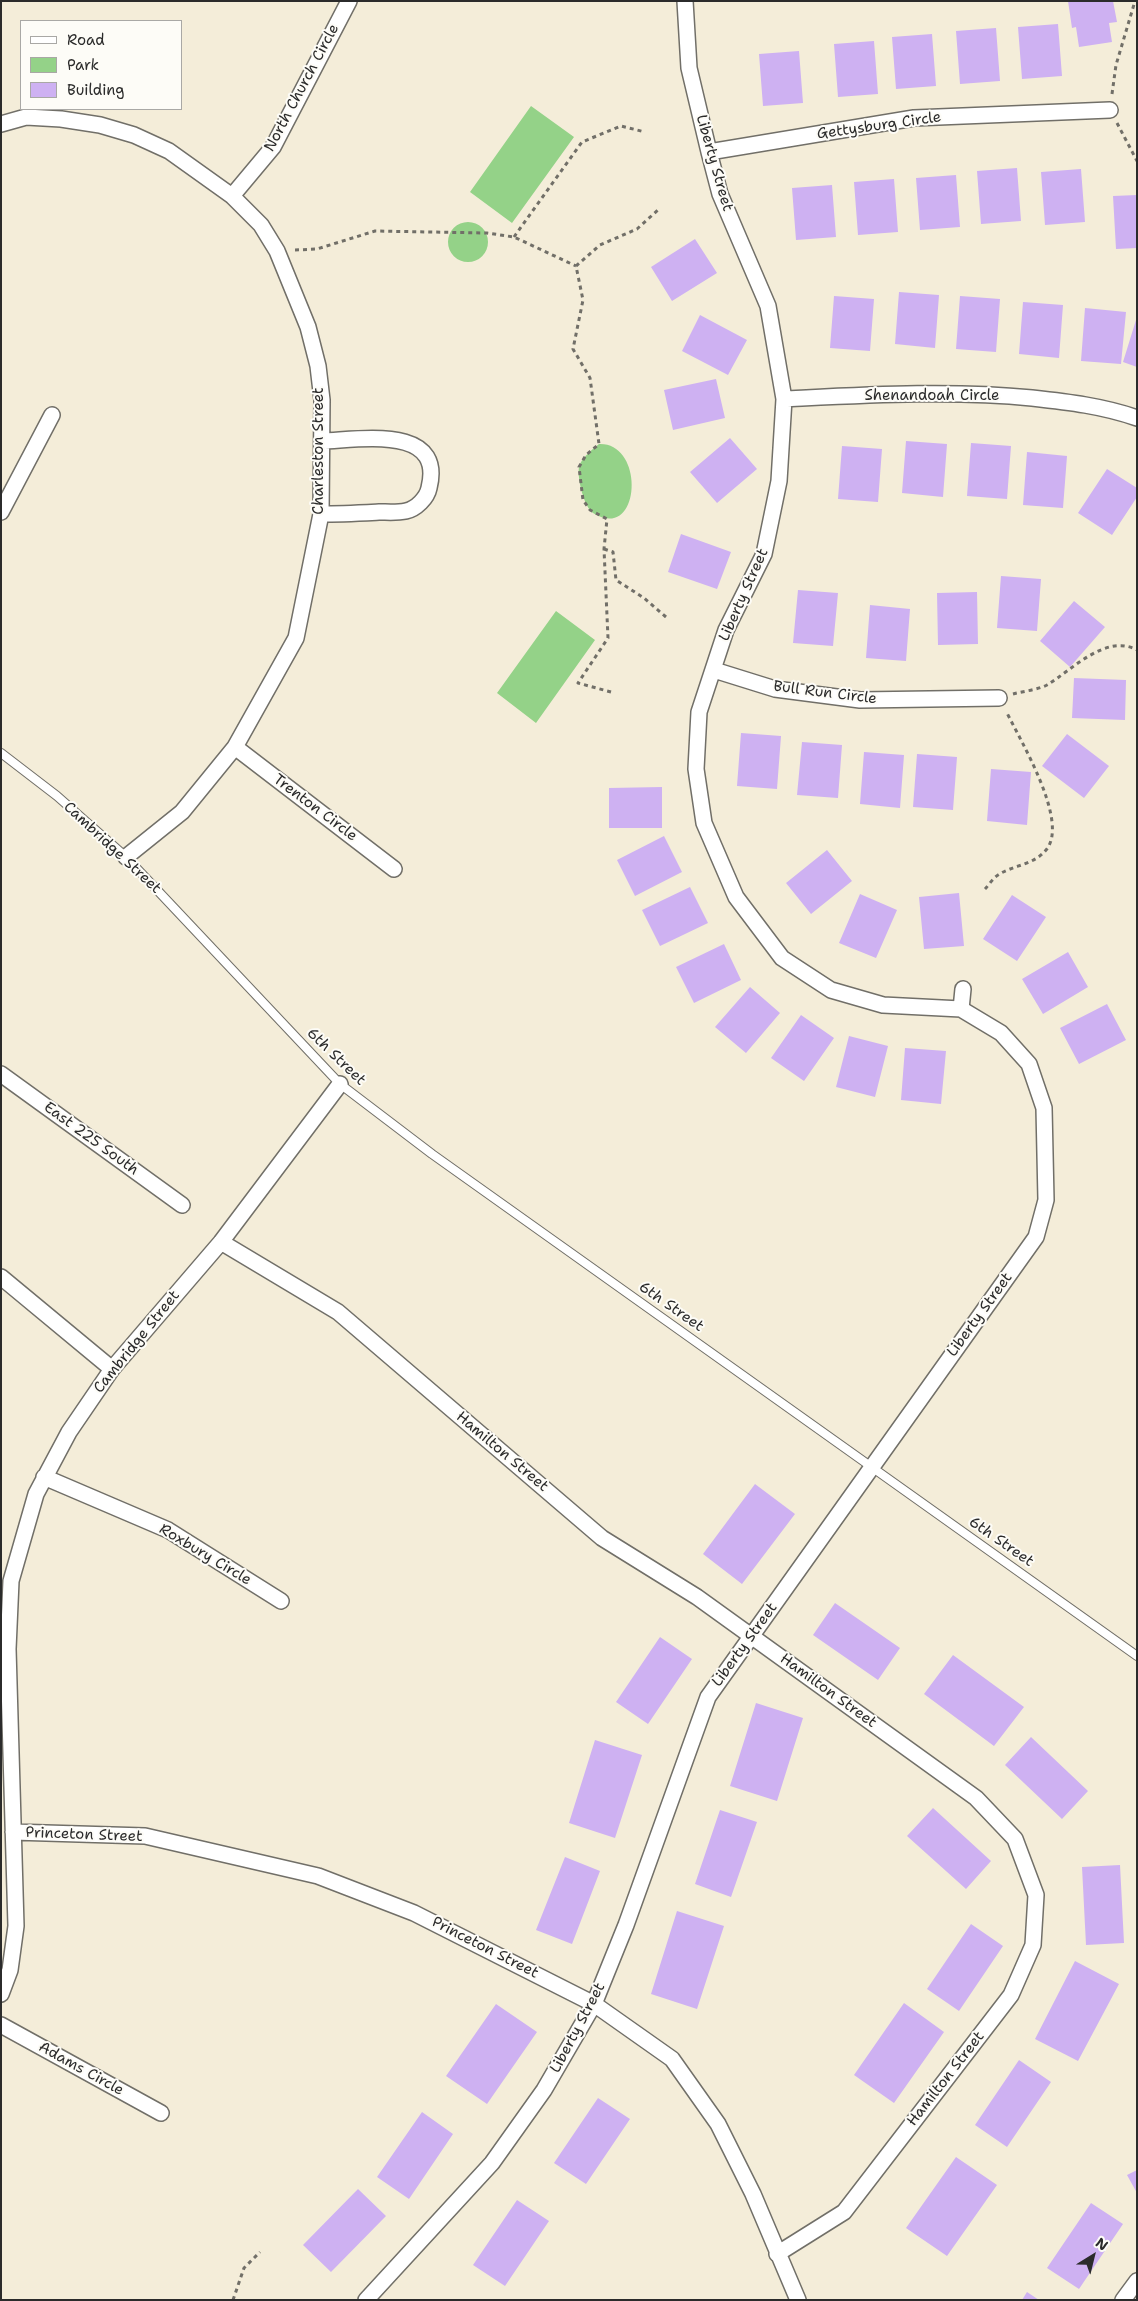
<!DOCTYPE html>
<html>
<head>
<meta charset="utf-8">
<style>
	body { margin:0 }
	#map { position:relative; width:1138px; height:2301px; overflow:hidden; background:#f4edd9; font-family:"Shantell Sans",sans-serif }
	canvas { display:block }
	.frame { position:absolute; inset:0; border:2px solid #2b2b2b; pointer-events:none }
	.legend { position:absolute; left:20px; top:20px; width:162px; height:90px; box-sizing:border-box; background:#fdfcf7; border:1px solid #a9a8a5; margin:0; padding:6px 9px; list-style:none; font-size:15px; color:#2b2b2b }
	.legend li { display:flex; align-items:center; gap:10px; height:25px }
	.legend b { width:25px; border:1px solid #a9a8a5 }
	.north { position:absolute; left:1068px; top:2231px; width:50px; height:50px; -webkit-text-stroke:4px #fdfcf7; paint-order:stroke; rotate:36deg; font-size:14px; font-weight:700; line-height:20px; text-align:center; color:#2b2b2b }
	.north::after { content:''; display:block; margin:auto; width:18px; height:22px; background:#2b2b2b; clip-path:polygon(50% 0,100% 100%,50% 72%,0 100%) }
</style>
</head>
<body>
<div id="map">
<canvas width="1138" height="2301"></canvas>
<div class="frame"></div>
<ul class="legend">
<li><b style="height:6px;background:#fff"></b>Road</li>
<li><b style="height:14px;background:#94d288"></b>Park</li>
<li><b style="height:14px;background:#ceb1f2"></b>Building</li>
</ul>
<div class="north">N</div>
</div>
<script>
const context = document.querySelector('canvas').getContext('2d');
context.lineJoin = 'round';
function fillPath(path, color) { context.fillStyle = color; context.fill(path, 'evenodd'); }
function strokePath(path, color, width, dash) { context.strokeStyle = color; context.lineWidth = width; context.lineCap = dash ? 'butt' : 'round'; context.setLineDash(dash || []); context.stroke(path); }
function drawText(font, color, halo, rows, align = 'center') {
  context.font = font + ' "Shantell Sans",sans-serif'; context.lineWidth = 4; context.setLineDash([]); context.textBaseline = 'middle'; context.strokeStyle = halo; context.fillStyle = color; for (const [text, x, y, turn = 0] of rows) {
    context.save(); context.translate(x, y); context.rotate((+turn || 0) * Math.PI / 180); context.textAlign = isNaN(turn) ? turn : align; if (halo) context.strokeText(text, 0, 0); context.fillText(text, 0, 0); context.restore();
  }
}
fillPath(new Path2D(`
	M531 106 574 137 512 223 470 192Z
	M448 242a20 20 0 1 1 40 0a20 20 0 1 1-40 0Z
	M599 444C646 442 641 543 593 513 584 507 577 478 579 467 581 458 592 450 599 444Z
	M556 611 595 640 536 723 497 693Z`), '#94d288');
fillPath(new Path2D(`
	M1068 1H1113L1117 22 1109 23 1112 42 1079 47 1076 27 1072 28Z
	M1058 24 1062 76 1022 79 1018 27Z
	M996 28 1000 81 960 84 956 31Z
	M932 34 936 86 896 89 892 37Z
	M874 41 878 94 838 97 834 44Z
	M799 51 803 103 763 106 759 54Z
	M1017 168 1021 221 981 224 977 171Z
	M1081 169 1085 222 1045 225 1041 172Z
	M956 175 960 227 920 230 916 178Z
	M894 179 898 232 858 235 854 182Z
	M832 185 836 237 796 240 792 188Z
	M1137 195V248L1116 249 1113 196Z
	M695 239 717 273 672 301 651 267Z
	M899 292 939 295 935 348 895 344Z
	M834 296 874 299 870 351 830 348Z
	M960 296 1000 299 996 352 956 349Z
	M1023 302 1063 305 1059 358 1019 354Z
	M1085 308 1126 312 1121 364 1081 361Z
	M700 315 747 340 728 375 682 351Z
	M1136 320H1137V367L1123 362Z
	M716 379 725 418 673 430 664 390Z
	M730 438 757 469 717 503 690 472Z
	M906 441 947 444 943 497 902 493Z
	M971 443 1011 446 1007 499 967 496Z
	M842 446 882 449 878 502 838 499Z
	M1027 452 1067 456 1063 508 1023 505Z
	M1107 469 1137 488V497L1112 535 1078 513Z
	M681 534 731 552 717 589 668 572Z
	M1001 576 1041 579 1037 631 997 628Z
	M798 590 838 593 833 646 793 643Z
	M977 592 978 644 938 645 937 593Z
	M1074 601 1105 627 1070 667 1040 641Z
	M870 605 910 609 906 661 866 658Z
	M1074 678 1126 680 1125 720 1072 718Z
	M741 733 781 736 777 789 737 786Z
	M1067 734 1109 766 1084 798 1042 766Z
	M802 742 842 745 838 798 797 795Z
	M864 752 904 755 900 808 860 804Z
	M917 754 957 757 953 810 913 807Z
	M991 769 1031 772 1027 825 987 821Z
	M662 787V828H609V788Z
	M664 836 682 872 635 896 617 860Z
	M827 850 852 881 811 914 786 883Z
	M690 887 708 923 660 946 642 910Z
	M959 893 964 946 924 949 919 897Z
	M860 894 897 910 876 958 839 943Z
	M1012 895 1046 917 1017 961 983 939Z
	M724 944 741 980 694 1003 676 967Z
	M1068 952 1088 987 1043 1014 1022 979Z
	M750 987 780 1013 746 1053 715 1027Z
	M1107 1004 1126 1040 1079 1064 1060 1028Z
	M801 1015 834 1038 804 1081 771 1058Z
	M849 1036 888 1046 875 1097 836 1087Z
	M905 1048 946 1051 941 1104 901 1100Z
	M755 1484 795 1514 742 1584 703 1554Z
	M835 1603 900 1648 878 1680 813 1635Z
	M660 1637 692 1659 648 1724 616 1702Z
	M953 1655 1024 1707 994 1746 924 1694Z
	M756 1703 803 1718 777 1801 730 1786Z
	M1031 1737 1088 1791 1062 1819 1005 1765Z
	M595 1740 642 1755 615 1838 569 1823Z
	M933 1808 991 1861 966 1889 907 1836Z
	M720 1810 757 1822 731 1897 695 1884Z
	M565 1857 600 1871 572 1944 536 1930Z
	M1120 1865 1124 1943 1086 1945 1082 1867Z
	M677 1911 724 1926 697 2009 651 1994Z
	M971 1924 1003 1946 959 2011 927 1989Z
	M1075 1961 1119 1984 1078 2061 1035 2039Z
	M904 2003 944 2032 894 2103 854 2075Z
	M496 2004 537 2032 487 2104 446 2076Z
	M1019 2060 1051 2082 1007 2147 975 2125Z
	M598 2098 630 2119 586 2184 554 2163Z
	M422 2112 453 2134 409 2199 377 2177Z
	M956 2157 997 2185 947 2256 906 2228Z
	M1137 2170V2193L1127 2175Z
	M358 2189 386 2216 331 2272 303 2245Z
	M517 2200 549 2221 505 2286 473 2265Z
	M1091 2203 1123 2224 1079 2289 1047 2268Z
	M1027 2292 1039 2300H1022Z`), '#ceb1f2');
const lane = new Path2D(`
	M1 753 57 796 126 857 340 1084 432 1154 1137 1656`);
const street = new Path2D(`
	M1 124 26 117 61 119 100 125 134 135 169 151 232 196 261 225 277 251 308 327 318 366 322 400 321 514 296 638 235 747 182 812 126 857
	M709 152 914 118 1110 110
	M232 196 273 147 349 1
	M784 399C867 395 950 390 1032 398 1068 402 1103 406 1137 418
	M1 512 52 415
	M321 514C340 514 359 513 379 512 387 512 397 513 406 511 416 509 427 498 429 488 445 424 359 440 322 441
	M714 670 775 689 860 700 999 698
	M235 747 394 869
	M961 1009 963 989
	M1 1074 182 1205
	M221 1242 338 1312 602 1538 697 1597 976 1798 1015 1839 1036 1895 1033 1945 1011 1995 844 2212 777 2254
	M1 1277 112 1369
	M44 1477 168 1530 281 1601
	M13 1832 145 1836 318 1876 414 1913 594 2004 672 2059 718 2124 753 2194 798 2300
	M1 1994 10 1970 16 1926 8 1649 11 1581 36 1494 69 1432 112 1369 221 1242 340 1084
	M1 2025 161 2113
	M366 2300 492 2163 544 2090 594 2004 626 1925 708 1697 1036 1237 1046 1200 1044 1108 1029 1064 1001 1033 961 1009 883 1005 831 990 782 958 736 897 704 823 696 769 699 712 726 630 764 554 779 481 784 399 768 306 720 194 709 152 689 68 685 1
	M1123 2300 1137 2281`);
strokePath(lane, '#716f68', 10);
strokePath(street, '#716f68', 18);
strokePath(new Path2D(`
	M1112 94 1116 65 1135 1
	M1117 123 1137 161
	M514 237 582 142 621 126 645 132
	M295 250 317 249 375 231 487 233 514 237 576 266
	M604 549 613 552 616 580 644 598 666 617
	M611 692 578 683 608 638 604 549 607 519 590 510 583 500 579 467 586 455 599 444 590 378 573 349 583 300 576 266 600 245 637 229 659 209
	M1013 694C1024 691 1037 690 1047 685 1072 670 1106 633 1137 650
	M985 889C989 885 993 878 998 875 1013 865 1034 865 1046 850 1070 822 1020 740 1006 711
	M233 2300 244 2268 260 2252`), '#716f68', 3, [4, 4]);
strokePath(lane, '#fff', 8);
strokePath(street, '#fff', 15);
drawText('15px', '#2b2b2b', '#fdfcf7', [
	["North Church Circle",302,88,-62],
	["Gettysburg Circle",879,126,-8],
	["Liberty Street",714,163,74],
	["Shenandoah Circle",932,396],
	["Charleston Street",319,451,-90],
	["Liberty Street",744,595,-66],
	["Bull Run Circle",825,693,7],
	["Trenton Circle",315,808,37],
	["Cambridge Street",112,848,43],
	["6th Street",336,1057,44],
	["East 225 South",91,1139,36],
	["6th Street",671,1307,35],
	["Liberty Street",980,1315,-54],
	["Cambridge Street",137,1342,-51],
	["Hamilton Street",502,1452,40],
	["6th Street",1001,1542,35],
	["Roxbury Circle",205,1555,31],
	["Liberty Street",745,1645,-54],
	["Hamilton Street",828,1691,36],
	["Princeton Street",84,1835,2],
	["Princeton Street",485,1948,27],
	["Liberty Street",578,2028,-62],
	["Adams Circle",81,2069,29],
	["Hamilton Street",946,2079,-52]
]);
</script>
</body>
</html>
